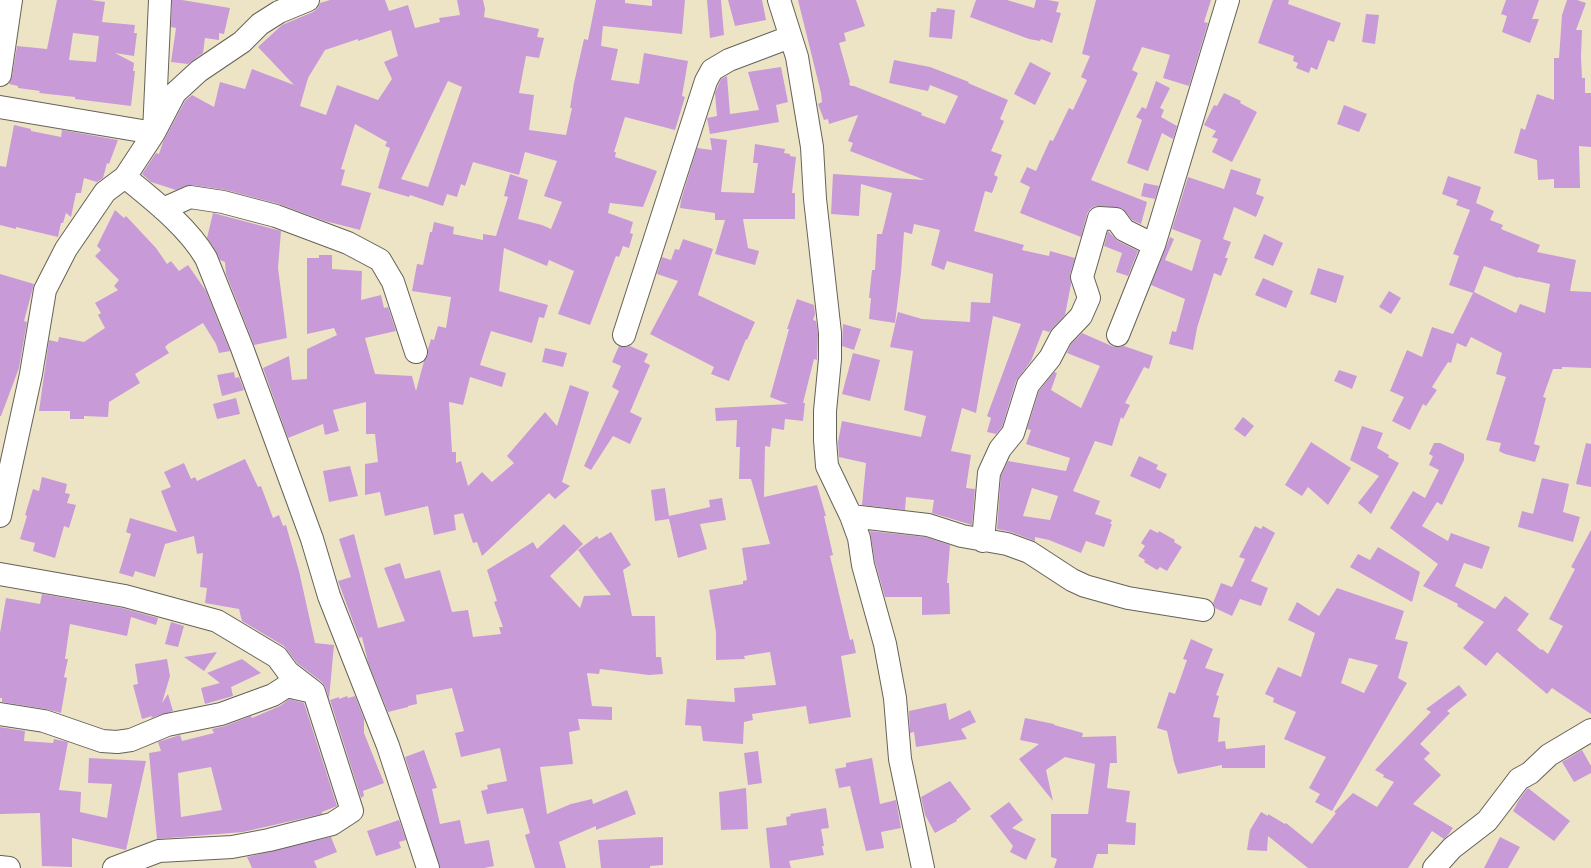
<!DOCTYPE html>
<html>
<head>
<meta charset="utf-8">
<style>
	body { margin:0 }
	canvas { display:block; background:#ede4c6 }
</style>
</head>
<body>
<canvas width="1591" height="868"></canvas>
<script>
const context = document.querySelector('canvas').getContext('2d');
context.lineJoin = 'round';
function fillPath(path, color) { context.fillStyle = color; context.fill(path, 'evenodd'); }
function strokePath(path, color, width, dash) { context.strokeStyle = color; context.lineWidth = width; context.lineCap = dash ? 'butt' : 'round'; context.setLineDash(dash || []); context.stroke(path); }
fillPath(new Path2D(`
	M57 0H91L105 2 102 22 135 25 134 33H137L134 56 115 53 134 63 133 71H135L131 106 75 99V97L39 93 40 91 18 88V86L9 84 12 77 17 46 47 49ZM73 33 99 36 96 62 69 60Z
	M172 0H182L230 8 224 34 219 33V40L205 38 203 53 188 64 171 62 176 28 171 27Z
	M330 0H385L389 11 408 5 415 28 440 22 439 18 460 15 457 0H483L485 9 484 17 539 29 537 37 544 38 539 58 526 56 519 93 534 95 529 130 566 135 572 108H570L574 83 584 39 588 40 596 0H625V3L652 6V0H685L682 34 603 26 601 46 618 49 611 80 639 84 644 53 688 61 682 96 685 97 675 130 625 117 614 152H616L615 157 657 171 643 207 610 203 608 213 633 222 630 233 633 234 629 248 623 246 619 257 616 256 590 325 558 314 574 271 549 260 547 266 504 248 499 291 548 305 544 318 539 317 532 343 491 331 480 365 506 373 502 387 470 377 463 405 449 402 452 452H456V463L461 461 468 486 482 472 492 482 514 463 507 456 545 412 557 426 570 385 589 392 562 482 570 486 555 499 549 493 482 556 477 542 473 543 463 513 454 515 456 530 434 535 428 506 385 516 380 492 365 495V464L378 462 375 434H366V402L333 410 339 431 325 435 323 424 288 438 263 368 289 356 292 380 307 379V349L337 335 334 328 307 334V258H319V255H332V269L362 271 361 300 381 295 384 308 388 307 396 331 365 338 375 374 412 376 416 391 424 361 428 355V349L431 339 434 340 438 326 446 328 451 297 412 291 417 264 423 265 430 232H432L434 222 454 227 453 234 483 240V234L496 236 508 197 504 196 510 174 528 180 518 219 542 225 551 229 562 202 544 196 557 161 525 152 519 175 473 162 465 186 461 184 457 197 447 194 443 206 410 195 409 197 378 188 390 148 385 146 387 142 355 124 341 169 345 170 341 185 371 193 360 230 325 221 279 204 226 190 192 185 185 186 176 190 151 182 142 174 156 153 159 154 163 142 185 101 192 95 214 107 220 82 245 89 252 69 294 85 258 47 282 25 313 12 318 8 320 3ZM391 30 398 56 384 62 392 79 378 100 337 85 326 115 300 106 308 78 325 50 358 39V41ZM448 81 462 87 428 187 401 179Z
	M707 0H721L724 35 710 38Z
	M728 0H762L766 20 735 26Z
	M798 0H856L865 26 844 33 846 41 839 43 850 82 849 84 851 86H854L922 113 921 115 945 124 958 96 930 85 928 91 889 83 894 60 930 67 969 82 968 83 1008 100 1000 119 1004 121 991 151 1002 155 994 175 998 177 992 193 985 191 974 231 1024 245 1022 250 1049 256 1050 251 1075 258 1070 274 1071 284 1065 315 1049 332 1043 330 1031 361 1016 381 1002 427 996 434 987 432 991 418 987 416 1021 324 993 316 976 413 962 408 951 451 971 455 966 488 975 489 972 525 932 513 934 500 906 497 905 510 862 505 866 463 839 457 838 442 842 421 921 437 926 416 904 410 913 351 890 347 898 312 922 319 970 322 971 302 990 303 993 274 947 261 944 270 931 265 940 230 914 224 912 234 904 232 901 273 895 323 869 319 871 298H869L872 270H875L877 234H882L892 193 861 184 859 216 831 214 833 174 925 180 850 151 853 143 848 141 858 115 829 124 828 119 824 120 818 104 822 102 821 93Z
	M976 0H1007L1034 8 1036 0H1048L1059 2 1056 12 1061 13 1052 43 1041 39 1040 41 1029 39 970 17Z
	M1096 0H1211L1204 22 1208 23 1189 86 1163 78 1170 55 1142 47 1132 70 1138 73 1091 180 1147 202 1141 224 1132 220 1122 208 1100 206H1095L1090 209 1087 214 1081 237 1020 213 1030 187 1020 182 1027 167 1036 171 1050 140 1053 141 1069 108 1073 110 1087 80 1081 77 1090 56 1082 54Z
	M1273 0H1289L1288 4 1341 23 1334 42 1328 40 1317 70 1311 67 1309 73 1296 68 1298 63 1293 61 1294 56 1258 43Z
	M1506 0H1539L1532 19H1539L1530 43 1502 32 1507 16 1501 14Z
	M1567 0H1577L1586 3 1576 30H1582L1581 57 1582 78H1585V93H1591V147L1579 146 1580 188H1554V179L1538 180 1537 160 1514 153 1521 128 1525 130 1537 94 1554 100V58H1559L1562 15Z
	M937 8 955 10 952 39 929 37 931 12H936Z
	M1366 14 1379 15 1375 44 1362 42Z
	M1030 62 1051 73 1035 105 1014 94Z
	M781 67 788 102 776 105 779 122 710 134 707 118 717 116 715 93 721 79 727 76 730 114 759 110 748 72Z
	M1156 81 1170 88 1160 108 1164 110 1161 117 1177 126 1173 139 1162 133 1148 171 1127 163 1142 120 1136 117 1142 107 1146 109Z
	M1224 93 1241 101 1240 103 1257 112 1232 162 1212 152 1218 139 1212 137 1216 131 1204 125 1214 105 1217 106Z
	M1344 105 1367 114 1359 132 1337 124Z
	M14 125 31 129V131L61 137 62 130 118 140 109 164 107 163 103 178 97 182 84 178 81 193H76L71 217 66 213 63 223H61L58 237 16 227V229L0 225V166L6 167Z
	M710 138 727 140 721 192 754 193 758 163H753L755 144 785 149 784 153 790 154V156L796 157 792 193H795V219H743L748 248 759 251 755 265 715 254 725 220H715V213L680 208 681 200 697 148 712 150Z
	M1231 169 1261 179 1256 194 1264 197 1256 217 1234 207 1223 239 1231 242 1225 258H1228L1221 276 1214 273 1197 328 1193 350 1169 344 1172 331 1176 332 1185 299 1151 285 1170 237 1174 239 1165 260 1192 271 1201 240 1172 229 1188 177 1224 189Z
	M1448 176 1481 187 1476 203 1494 211 1490 220 1503 225 1501 229 1540 245 1537 252 1576 260 1570 291 1591 292V368L1562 367V369H1553L1543 397 1546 398 1534 444 1540 446 1535 462 1505 454 1499 451 1501 443 1486 440 1506 377 1496 374 1502 353 1471 337 1466 347 1457 343 1451 363 1448 362 1432 387 1437 390 1426 406 1423 404 1410 430 1392 421 1404 397 1390 391 1407 350 1422 357 1432 327 1453 334 1473 293 1449 285 1459 256 1453 254 1470 210 1456 205 1458 200 1442 194ZM1484 266 1518 278V277L1550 284 1545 313 1520 304 1516 313 1474 292Z
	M1144 183 1159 186 1155 199 1141 196Z
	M115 210 124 218 126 216 156 248 167 264 171 261 179 271 188 265 206 291 230 351 219 353 216 344 203 323 168 344 165 347 169 353 135 374 140 383 109 402 108 417 84 416V419H70V411H39L49 340 58 342 59 337 84 342 105 328 98 315 101 313 95 303 118 290 114 286 119 280 95 256 101 250 97 246Z
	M213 213 281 231 278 268 287 338 254 345 226 274 225 262 220 260 216 251 207 238Z
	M1108 231 1118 241 1138 251 1128 276 1116 272 1122 253 1104 246Z
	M1264 234 1283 243 1273 266 1254 258Z
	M683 239 713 249 698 295 755 322 747 340 746 339 729 381 711 374 714 367 650 334 678 281 657 274 662 257 671 260 675 249 679 250Z
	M1318 268 1344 276 1336 303 1310 294Z
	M0 274 34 284 24 321 27 322 19 368 1 416H0Z
	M1263 278 1293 291 1286 308 1255 295Z
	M1389 291 1401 298 1391 314 1379 307Z
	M797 299 814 305 815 314 813 320 816 321 818 334 817 360 814 359 803 403H805L803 421 785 419 784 430 772 428 770 447 765 446 764 497 817 485 826 516H824L833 555 830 556 850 640 853 639 856 653 841 656 851 717 809 724 806 706 752 714 753 720 744 722 743 744 703 741 701 726 685 725 687 699 735 702 734 688 776 685 770 652 744 656 745 659 716 660V632L709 590 743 584V581L747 580 742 548 770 544 751 479H739L740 447H736L737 420 716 421 715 408 788 404 770 397 789 329H787Z
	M843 324 861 329 854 350 842 346Z
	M1082 333 1114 347H1119L1124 346 1153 356 1149 369 1144 367 1125 403 1130 405 1123 419 1121 417 1112 446 1095 441 1073 491 1100 501 1095 514 1112 520 1110 524H1112L1104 547 1086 541 1081 553 1049 540 1035 537V541L1011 532 997 529 1001 476 1008 461 1066 471 1070 458 1026 444 1031 430 1027 429 1039 391 1054 372 1057 373 1051 390 1081 408 1100 366 1067 353 1071 344ZM1032 488 1058 496 1050 520 1023 516Z
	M619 346 626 347 630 346 648 354 644 362 650 365 630 412 642 418 630 444 613 436 591 470 584 466 619 391 612 387 621 366 612 362Z
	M545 348 567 353 563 367 542 362Z
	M853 353 880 360 870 401 842 394Z
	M1339 370 1357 376 1352 389 1334 381Z
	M234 372 235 378 239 377 244 390 222 396 217 375Z
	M236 398 240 414 217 419 213 404Z
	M1243 417 1254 426 1245 437 1234 429Z
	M1362 426 1383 433 1377 448 1389 455 1388 457 1399 463 1371 514 1358 503 1379 476 1350 460Z
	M1311 442 1351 468 1328 505 1308 487 1302 496 1285 485Z
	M1434 443H1440L1464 454V460L1442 505 1437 502 1422 526 1448 541 1451 533 1490 547 1482 569 1464 563 1455 586 1495 609 1505 596 1529 614 1517 630 1541 650 1542 649 1548 654 1563 626 1549 619 1575 569 1571 567 1591 530V714L1552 688 1547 694 1497 652 1486 666 1463 648 1484 622 1457 606 1458 604 1423 586 1438 564 1390 528 1413 491 1425 498 1439 470 1429 465 1433 456 1429 454Z
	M1586 443 1591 444V487L1576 484Z
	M1139 456 1158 465 1156 469 1167 474 1160 489 1130 476Z
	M245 459 258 487 261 486 273 518 279 515 283 526 286 525 299 571 315 643 334 645 329 699 326 688 322 682 297 663 284 646 242 621 239 609 205 603 207 588 200 587 203 553 197 554 194 536 165 544 155 577 135 571 133 577 119 573 131 534 126 532 130 518 177 532 161 491 171 487 164 472 184 463 191 479 195 477 197 481Z
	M350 466 358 496 329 502 323 471Z
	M42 477 67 484 65 493 70 494 67 503 76 505 69 528 64 526 55 558 33 551 35 543 20 539 27 516 25 515 33 489 39 491Z
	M1542 478 1569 484 1563 512 1580 517 1573 542 1518 527 1522 511 1533 514Z
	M665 488 669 516 710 507 709 500 722 498 726 520 700 524 707 549 678 558 669 519 655 521 651 490Z
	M564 524 583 544 550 576 580 608 584 596 611 595 578 550 597 536 599 539 611 532 631 565 623 570 632 616H655L656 657H661L663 674 649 675 600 669 599 674 587 673 592 706 612 707V720L578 719 580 730 569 732 573 764 540 767 547 814 571 804 592 799 593 804 627 790 636 814 596 830V826L559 842 566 868H535L525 835 530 833 523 808 487 814 481 791 488 789 487 785 507 781 500 748 461 757 455 733 464 731 452 688 416 695 417 704 408 706V707L388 712 368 662 362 637 359 638 338 581 351 577 339 539 354 534 378 628 405 621 384 568 400 563 405 579 440 570 452 612 468 610 473 637 501 634 499 627H503L494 602 497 601 487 570 533 542 537 549Z
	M1255 526 1261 529 1263 526 1275 533 1251 581 1268 588 1261 606 1240 599 1232 616 1215 608 1213 603 1221 583 1232 587 1245 559 1239 557Z
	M1150 529 1158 533 1159 531 1175 540 1174 542 1182 547 1167 571 1160 567 1157 570 1144 562 1145 560 1138 556 1145 546 1141 543Z
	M870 531 925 537 950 545 947 583H949L950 614 922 615V597H885L875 562Z
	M1378 547 1420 572 1412 602 1350 567 1358 554 1370 560Z
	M1337 588 1404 611 1395 639 1408 642 1398 678 1407 683 1332 811 1315 802 1320 794 1309 788 1326 757 1284 739 1296 712 1273 702 1274 698 1265 694 1278 667 1301 677 1315 633 1288 620 1297 602 1319 616ZM1349 658 1378 665 1364 693 1341 683Z
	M42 594 122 608 158 618 156 625 131 617 127 636 70 624 65 659H68L64 677 67 678 61 713 46 709 2 702V698H0V633L6 598 40 604Z
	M171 622 184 626 178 647 165 644Z
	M1191 639 1213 649 1205 668 1224 674 1216 695 1219 696 1213 717 1220 718 1218 742 1225 741 1226 749 1265 745V768H1222V765L1178 774 1174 762 1167 731 1157 728 1169 692 1175 694 1187 660 1183 659Z
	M217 652 204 671 184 657Z
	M167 659 170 676 162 703 168 694 173 711 151 718 152 716 142 719 133 685 138 684 135 664Z
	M242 659 261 673 231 687 233 696 205 704 201 688 220 683 207 673Z
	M1459 685 1467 695 1447 711 1450 713 1420 744 1430 753 1424 759 1441 775 1413 804 1453 828 1448 835 1444 839 1432 831 1408 868H1308L1268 836 1267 851 1247 850 1250 830 1261 812 1268 816V814L1285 824 1286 823 1312 844 1336 813 1334 812 1353 793 1377 807 1394 782 1383 777 1384 775 1375 770 1431 712 1426 709Z
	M347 696 348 698 355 696 364 719V733L384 783 363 791 364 796 361 798 330 700 339 697V699Z
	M289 699 304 703 337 806 322 812V814L243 832 157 839 149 753 161 751 158 742 180 735 182 741 214 733 212 729 225 726 251 716 252 718 280 706ZM211 767 222 810 181 817 178 773Z
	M946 703 949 720 970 710 976 722 961 729 967 739 916 747 914 732 910 733 909 711Z
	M1025 718 1054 724V725L1083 733 1082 737 1116 736 1117 763H1110L1107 788 1130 791 1126 822 1136 823 1135 845 1108 844V854H1097L1093 868H1054L1057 859 1051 857V814H1088L1095 764 1065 757 1046 770 1053 801 1019 759 1039 744 1020 740Z
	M0 727 25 731 24 741 53 743 54 739 68 742 59 790 81 792 80 812 107 818 112 784 88 783 89 758 146 761 126 850 72 838V867L42 866 40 813 0 814Z
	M424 750 437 788 432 789 440 824 460 820 465 844 489 840 494 866 484 868H440L405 757Z
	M1582 750 1591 766V773L1574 782 1562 762Z
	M758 751 762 783 748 785 744 753Z
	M872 758 880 804 896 800 901 828 881 832 884 848 866 851 850 786 839 788 835 769 846 767V763Z
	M950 781 971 809 956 820 957 821 935 833 925 815 921 797Z
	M746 788 748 829 721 830 719 792Z
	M1528 788 1570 821 1554 841 1513 811 1519 800Z
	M1009 802 1023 820 1012 828 1036 839 1026 860 1010 852 1013 846 990 816Z
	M826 808 829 828 821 829 824 846H822L824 855 789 861 791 868H770L766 828 787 825 786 817 791 816 790 814Z
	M399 820 406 840 399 842 401 848 376 856 367 831Z
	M331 837 337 852 314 861 317 868H252L247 857Z
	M663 837V865L650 866V868H601L598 840Z
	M1500 837 1520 847 1508 868H1484Z`), '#c89bd8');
const minor = new Path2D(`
	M779 0 797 57 812 147 815 199 830 333V359L825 411V440L827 466 851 516 859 538 863 565 885 644 895 698 900 759 923 868
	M0 75 11 0
	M0 107 154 133 160 0
	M125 177C153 200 187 226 206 258L242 348 312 539 329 596 388 746 428 868
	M163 209 190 197 223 202 276 216 348 243 380 260 393 282 416 352
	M624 335 706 81 712 70 729 60 790 37
	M1118 335 1154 245 1228 0
	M0 516 31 374 45 290 66 249 105 192 125 177 154 133 175 93 199 71 242 42 260 24 279 12 308 0
	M851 516 928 525 962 536 1007 544 1029 552 1072 580 1085 586 1128 598 1203 610
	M983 541 989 473 1000 449 1013 433 1028 385 1050 358 1061 337 1081 316 1089 298 1082 277 1099 218 1116 219 1124 230 1154 245
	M0 574 125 596 217 621 277 657 288 672 314 692 352 811 332 824 269 840 232 847 159 851 114 868
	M0 714 44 721 102 741 117 742 131 740 167 725 221 714 273 695 287 686 313 692
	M0 867 9 868
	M1434 868 1452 848 1487 821 1519 779 1530 773 1549 755 1591 730`);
strokePath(minor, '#656258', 24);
strokePath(minor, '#fff', 22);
</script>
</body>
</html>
